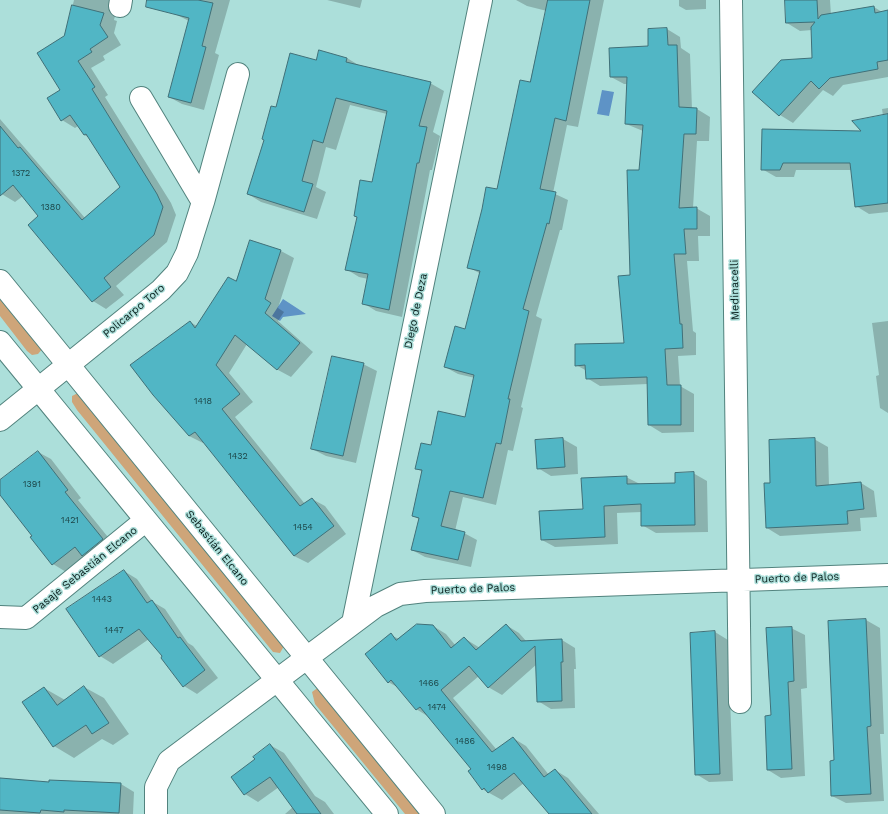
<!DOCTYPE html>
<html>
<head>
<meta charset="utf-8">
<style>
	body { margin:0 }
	canvas { display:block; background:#acdfda }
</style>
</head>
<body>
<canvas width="888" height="814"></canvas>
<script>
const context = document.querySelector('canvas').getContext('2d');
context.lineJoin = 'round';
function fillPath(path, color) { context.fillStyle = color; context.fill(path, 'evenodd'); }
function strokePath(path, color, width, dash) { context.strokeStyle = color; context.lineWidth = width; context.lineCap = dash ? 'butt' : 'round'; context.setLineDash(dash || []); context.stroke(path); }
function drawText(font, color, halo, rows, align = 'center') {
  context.font = font + ' "Work Sans",sans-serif'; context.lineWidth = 3; context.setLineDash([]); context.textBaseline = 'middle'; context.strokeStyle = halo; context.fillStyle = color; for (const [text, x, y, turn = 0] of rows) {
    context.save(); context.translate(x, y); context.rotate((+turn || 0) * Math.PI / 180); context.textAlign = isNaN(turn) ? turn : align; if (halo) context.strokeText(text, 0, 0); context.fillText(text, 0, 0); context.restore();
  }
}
fillPath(new Path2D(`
	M0 291 43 348 38 354 32 355 27 351 0 316Z
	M80 392 284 646 280 653 273 652 77 410 72 402V396Z
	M319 687 426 814H405L315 704 312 692Z`), '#cea579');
fillPath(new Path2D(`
	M602 90 614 92 609 116 597 114Z
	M283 299 306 314 283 317 280 321 272 316Z`), '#5e93c6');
fillPath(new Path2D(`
	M74 0H119L114 20 117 21 114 33 121 45 103 56 105 60 91 68 108 95 105 97 171 203 176 215 167 242 116 286 124 295 106 309 93 301 29 225 40 216 23 196 15 202 0 193V119L85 218 121 187 90 138 84 135 78 126 75 128 62 120 61 90 65 37Z
	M175 0H230L215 53 219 55 204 110 182 104 169 97 189 21 171 12Z
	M327 0H362L360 8Z
	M516 0H604L578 127 567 125 553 193 568 200 562 230H560L536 316 542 319 521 407 523 408 513 451 508 450 496 505 463 497 455 531 464 533 477 540 471 567 425 557 412 550 419 519 413 516 422 472 416 468 431 446 466 418 475 378 458 374 445 367 466 330 481 274 468 267 498 190 530 83 547 11 527 6Z
	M679 0H706V9L686 10 679 6Z
	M786 0H830L831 15 874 7 882 12 888 11V77L843 85 833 96 823 90 793 123 780 115 813 59 812 30 800 31 787 23Z
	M667 29 680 37 681 48 690 54 692 109H697L710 117 709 141H697L693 208H696L710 216V236H698L699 261H687L693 331 696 333V355L678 356 680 386 694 394V432L662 433 649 425 648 384 600 386 587 378V371L576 365 625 344 643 131 626 124 628 84H624L611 77 649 47Z
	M347 58 360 66 430 83 444 91 433 132 440 136 432 170H430L402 317 376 311 363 303 368 279 359 277 346 269 358 218 355 216 373 183 387 114 350 105 336 150 326 147 316 187 326 192 317 219 261 202 248 194 276 108 317 61Z
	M888 108V212L869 214 856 206 852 170H796L794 177H776L762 169 864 132 883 116 882 109Z
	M250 241 281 251 294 258 278 308 284 312 278 321 313 352 291 377 278 370 247 344 229 373 253 402 235 417 305 504 312 499 325 506 346 534 308 563 294 556 204 442 203 443 189 436 190 322 197 326 236 282Z
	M888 321V413L880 408 876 376 879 375 872 323Z
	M363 364 377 371 356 463 326 456 312 449Z
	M563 439 577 447 578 474 551 476 538 468 536 440Z
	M814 439 828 447 829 486 861 483 874 491 877 517 860 518 861 531 780 536 767 528 771 484Z
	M38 452 51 459 81 498 78 500 116 547 66 572 53 564 0 493V481Z
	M693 473 707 481 708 532 656 533 642 525V512L617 513 618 544 555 547 542 540 584 510 626 477 640 484H676Z
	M124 571 137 579 153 602 165 609 188 643 193 646 218 678 197 694 184 686 164 657 149 639 113 664 100 656Z
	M866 620 880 628 884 734H880L884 801 846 803 832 796 835 761 829 622Z
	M506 625 519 633 527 642 562 640 575 648 576 669H574L575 708 551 709 538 701 537 664 502 695 488 687 479 676 453 698 497 750 513 738 526 746 549 775 555 770 568 778 599 814H550L524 783 502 800 482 789 473 769 429 717 416 709 399 688 388 682 391 635 399 639 433 626 446 634 456 646 464 638 480 648Z
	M791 628 805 635 807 688 801 689 805 776 781 778 768 770 772 716Z
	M715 632 728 640 733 781 709 782 696 774Z
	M84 687 104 698 129 734 113 745 102 739 74 758 54 746 24 702 44 688 65 700Z
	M270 745 284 753 315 796 325 802 334 814H285L293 807 279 787 258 802 245 794 233 777 256 760Z
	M0 781 50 783V781L121 784 134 792 133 814H0Z`), '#0003');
const building = new Path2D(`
	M147 0H198L213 3 202 46 206 47 191 103 168 97 189 18 146 7Z
	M548 0H590L566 121 555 118 540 189 556 192 549 224 547 223 523 309 529 311 508 399H510L501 444 496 443 483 498 450 491 441 526 465 532 458 560 411 550 419 518 412 516 422 470 415 469 421 443 431 445 438 411 465 417 474 375 444 367 455 326 465 329 480 271 467 268 482 209 486 187 497 189 520 80 530 82Z
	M785 0H817L818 19 821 15 874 6 875 13 888 10V60L877 62 878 69 830 78 819 89 811 81 779 116 752 92 781 60 812 58 811 27 815 22 786 23Z
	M72 5 104 13 100 25 108 37 90 49 92 52 78 61 95 87 92 89 157 194 163 207 154 235 104 278 111 287 92 302 28 225 38 216 13 185 0 196V126L18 148 20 147 82 220 120 187 86 134 84 135 70 115 61 121 47 98 60 90 37 53 64 36Z
	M667 28 668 45H677L679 107 697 108 696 134H684L679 208 697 207V229H684L686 254H674L680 324H682L683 348 665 349 667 385H681V425H648L647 377 586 379 585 365 575 366V344L624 343 618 276 630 275 627 170H639L643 125 625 124 627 77H610L609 48 648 46V29Z
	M319 50 347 58 346 62 431 82 419 126 427 127 419 163H417L389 310 362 304 368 274 345 270 357 217 354 216 360 180 372 182 387 111 336 98 323 143 313 140 302 181 313 184 304 212 247 194 264 140 262 139 271 106 276 107 290 53 316 60Z
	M888 114V203L855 207 850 163H783L780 170H761L762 129 861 131 852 121Z
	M250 240 281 250 265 299 271 303 265 313 300 343 277 370 235 335 216 365 240 394 222 409 300 506 312 498 334 526 294 556 195 432 189 436 153 395 130 365 190 321 195 328 228 277 236 281Z
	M332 356 364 363 343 456 311 449Z
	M563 438 565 467 537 469 535 440Z
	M815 438 816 486 861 482 864 509 847 511 848 524 766 528 764 483H770L769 440Z
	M38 451 68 490 65 492 103 539 82 556 75 547 52 565 30 537 32 536 0 495V480Z
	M694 472 695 525 641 526V504L604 506 605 537 541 540 539 511 583 509 581 478 627 476V484L675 483V473Z
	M124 570 147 603 152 600 178 638 180 637 205 670 183 687 161 658 162 656 139 629 99 657 66 609Z
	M866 619 871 726 867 727 871 794 831 796 830 761 834 760 828 621Z
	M417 624 433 625 451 648 464 637 476 650 506 624 521 641 562 639 563 662H561L562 701 537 702 535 646 488 688 469 666 441 690 492 752 513 737 544 777 555 769 592 814H549L514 773 488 793 484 788 482 790 468 771 471 769 420 707 416 710 391 680 388 683 365 654 391 633 396 640Z
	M792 627 794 681 788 682 792 769 767 770 765 716 771 715 766 628Z
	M715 631 720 774 695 775 690 633Z
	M84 686 109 723 92 734 86 725 53 747 22 702 44 687 57 705Z
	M270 744 321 814H297L270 777 244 795 231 777 255 759 253 757Z
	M0 778 49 782V780L121 783 119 813 64 810V812L41 810 40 813 0 810Z`);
fillPath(building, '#51b6c5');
strokePath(building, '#407078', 1);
const minor = new Path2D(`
	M731 0 740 702
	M120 6 121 0
	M141 98 203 202
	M0 281 434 814
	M0 342 387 814
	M0 420 161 290 177 273 187 253 203 202 238 74
	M0 617 26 618 146 520
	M353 623 481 0
	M156 814V787L169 761 376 606 400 594 425 591 888 575`);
strokePath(minor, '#52837e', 24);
strokePath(minor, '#fff', 22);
drawText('9px', '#1c4547', null, [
	["1372",21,173],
	["1380",51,207],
	["1418",203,401],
	["1432",238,456],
	["1391",32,484],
	["1421",70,520],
	["1454",303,527],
	["1443",102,599],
	["1447",114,630],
	["1466",429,683],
	["1474",437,707],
	["1486",465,741],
	["1498",497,767]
]);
drawText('11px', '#0a1f1d', '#acdfda', [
	["Medinacelli",735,290,-91],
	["Policarpo Toro",134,311,-40],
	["Diego de Deza",416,311,-78],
	["Sebastián Elcano",217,548,51],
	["Pasaje Sebastián Elcano",85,570,-39],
	["Puerto de Palos",797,578,-2],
	["Puerto de Palos",473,589,-2]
]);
</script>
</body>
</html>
